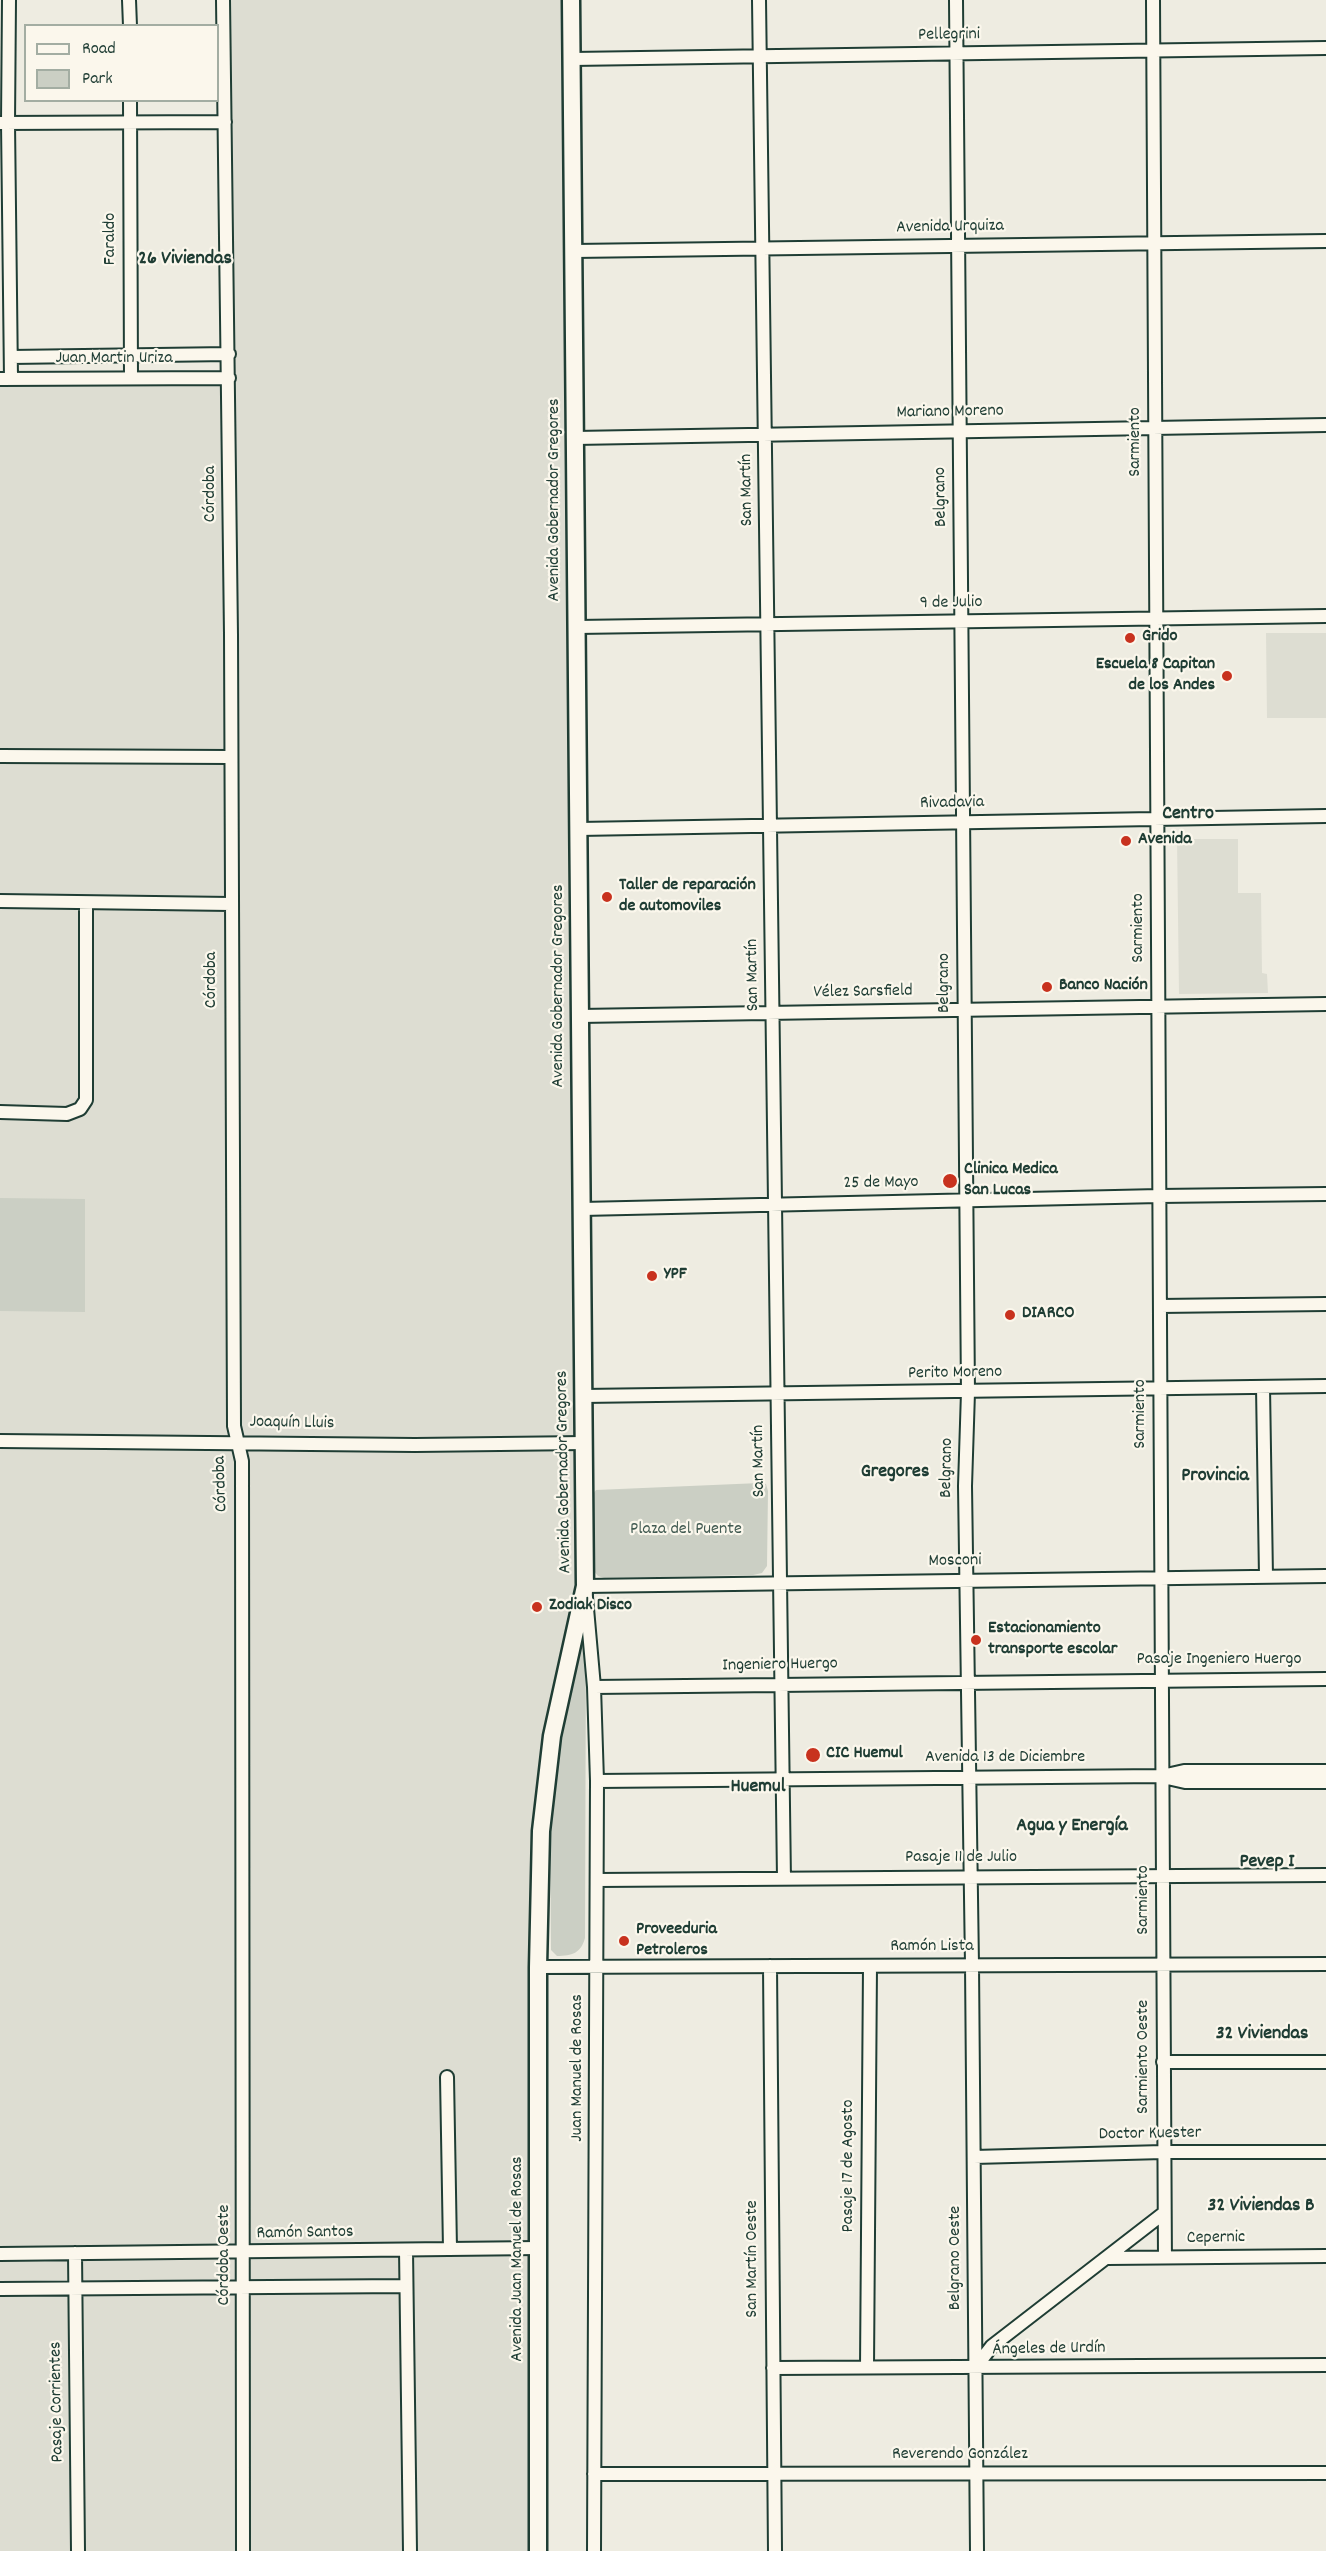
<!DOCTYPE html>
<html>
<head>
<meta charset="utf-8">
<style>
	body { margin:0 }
	#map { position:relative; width:1326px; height:2551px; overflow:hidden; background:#eeece1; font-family:Dekko,sans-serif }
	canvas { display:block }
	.legend { position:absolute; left:24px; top:24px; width:195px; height:78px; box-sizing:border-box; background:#fbf7ec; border:2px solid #a3ada2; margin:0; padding:8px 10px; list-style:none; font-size:18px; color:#1f3d34 }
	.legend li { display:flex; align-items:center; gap:12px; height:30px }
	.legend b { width:30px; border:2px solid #a3ada2 }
</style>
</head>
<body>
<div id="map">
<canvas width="1326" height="2551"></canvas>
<ul class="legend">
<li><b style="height:8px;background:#fbf7ec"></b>Road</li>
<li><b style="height:16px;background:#cbcfc4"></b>Park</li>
</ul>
</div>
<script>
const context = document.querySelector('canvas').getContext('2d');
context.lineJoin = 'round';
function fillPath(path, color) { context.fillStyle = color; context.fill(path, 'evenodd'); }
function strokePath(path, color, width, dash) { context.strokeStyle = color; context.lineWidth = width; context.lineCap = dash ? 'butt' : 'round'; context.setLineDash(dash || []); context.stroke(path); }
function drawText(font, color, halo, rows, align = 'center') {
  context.font = font + ' Dekko,sans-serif'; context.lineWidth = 4.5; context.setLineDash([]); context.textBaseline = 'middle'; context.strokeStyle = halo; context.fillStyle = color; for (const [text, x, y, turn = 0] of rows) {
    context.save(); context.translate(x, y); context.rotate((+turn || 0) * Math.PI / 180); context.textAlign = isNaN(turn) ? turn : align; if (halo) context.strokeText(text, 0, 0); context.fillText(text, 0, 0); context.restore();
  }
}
fillPath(new Path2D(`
	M223 0H571L585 1586 546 1783 538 2551H0V379L229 378Z
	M1266 633H1326V718H1267Z
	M1177 839H1238V893H1261L1262 973 1267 974 1268 993 1179 994Z`), '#ddddd2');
fillPath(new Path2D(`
	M0 1198 85 1199V1312L0 1311Z
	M760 1483 766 1484 768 1491 767 1566 762 1573 753 1575 604 1578 598 1576 593 1570 592 1495 596 1490Z
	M584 1628 586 1636 585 1938C581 1953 572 1956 557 1956L551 1950 550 1805 555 1756 580 1632Z`), '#cbcfc4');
const minor = new Path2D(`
	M9 0 8 123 11 379
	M129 0 130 26
	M223 0 231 634 234 1426 242 1461 243 2551
	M759 0 784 1878
	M956 0 968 1392 965 1486 972 1965 977 2551
	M1153 0 1165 2257
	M572 59 1326 48
	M130 100 131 378
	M1 123 225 122
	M574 251 1326 241
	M11 357 229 354
	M0 379 229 378
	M575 438 1326 425
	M577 627 1326 616
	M0 756 231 757
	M579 829 1326 816
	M0 901 231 904
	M580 1016 1326 1004
	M0 1112 67 1114 80 1109 86 1100V903
	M582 1209 1159 1196 1326 1194
	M1160 1306 1326 1304
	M1263 1387 1266 1577
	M583 1396 1326 1386
	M0 1441 415 1445 584 1443
	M594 1687 1326 1679
	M1163 1777 1185 1782H1326
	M597 1781 1162 1776 1184 1771H1326
	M597 1880 1326 1875
	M770 1966 775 2551
	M538 1967 1326 1964
	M1163 2062H1326
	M447 2077 450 2249
	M974 2157 1163 2152H1326
	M406 2250 410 2551
	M75 2253 78 2551
	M0 2254 538 2248
	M1107 2258 1326 2256
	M0 2289 406 2286
	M867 2367 870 1966
	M773 2368 1326 2365
	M975 2368 992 2346 1164 2213
	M594 2474 1326 2473
	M594 2551 597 1781 594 1687 585 1586 1326 1576`);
const major = new Path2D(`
	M538 2551V1967L541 1831 552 1736 585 1586 571 0`);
strokePath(minor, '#1f3d34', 16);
strokePath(major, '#1f3d34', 21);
strokePath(minor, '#fbf7ec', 12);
strokePath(major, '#fbf7ec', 16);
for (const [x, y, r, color] of [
	[1130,638,6,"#c8321e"],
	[1227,676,6,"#c8321e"],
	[1126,841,6,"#c8321e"],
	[607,897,6,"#c8321e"],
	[1047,987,6,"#c8321e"],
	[950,1181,8,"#c8321e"],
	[652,1276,6,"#c8321e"],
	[1010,1315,6,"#c8321e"],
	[537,1607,6,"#c8321e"],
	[976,1640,6,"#c8321e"],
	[813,1755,8,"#c8321e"],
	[624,1941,6,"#c8321e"]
]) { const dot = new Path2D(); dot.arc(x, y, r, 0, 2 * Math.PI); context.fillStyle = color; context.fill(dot); strokePath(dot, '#fbf7ec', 2); }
drawText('18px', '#1f3d34', '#fbf7ec', [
	["Pellegrini",949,36,-1],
	["Avenida Urquiza",950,228,-1],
	["Faraldo",112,239,-90],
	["Juan Martin Uriza",114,360],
	["Mariano Moreno",950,413,-1],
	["Sarmiento",1137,442,-90],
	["San Martín",748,490,-91],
	["Córdoba",212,494,-90],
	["Belgrano",942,497,-91],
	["Avenida Gobernador Gregores",556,500,-90],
	["9 de Julio",951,604,-1],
	["Rivadavia",952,804,-1],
	["Sarmiento",1140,928,-90],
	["San Martín",754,975,-91],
	["Córdoba",213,980,-90],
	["Belgrano",946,983,-90],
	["Avenida Gobernador Gregores",560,986,-90],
	["Vélez Sarsfield",863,993,-1],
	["25 de Mayo",881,1184,-1],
	["Perito Moreno",955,1374,-1],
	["Sarmiento",1142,1414,-90],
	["Joaquín Lluis",292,1424,1],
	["San Martín",760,1461,-91],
	["Belgrano",948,1468,-89],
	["Avenida Gobernador Gregores",565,1472,-91],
	["Córdoba",222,1484,-92],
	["Mosconi",955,1562,-1],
	["Pasaje Ingeniero Huergo",1219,1661],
	["Ingeniero Huergo",780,1666,-1],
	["Avenida 13 de Diciembre",1005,1759],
	["Pasaje 11 de Julio",961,1859],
	["Sarmiento",1145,1900,-90],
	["Ramón Lista",932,1948],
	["Sarmiento Oeste",1145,2057,-90],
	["Juan Manuel de Rosas",579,2068,-90],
	["Doctor Kuester",1150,2135,-1],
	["Pasaje 17 de Agosto",850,2166,-90],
	["Ramón Santos",305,2234,-1],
	["Cepernic",1216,2239,-1],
	["Córdoba Oeste",226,2255,-90],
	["Belgrano Oeste",957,2258,-90],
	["Avenida Juan Manuel de Rosas",519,2259,-90],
	["San Martín Oeste",754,2259,-90],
	["Ángeles de Urdín",1049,2350,-1],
	["Pasaje Corrientes",58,2402,-91],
	["Reverendo González",960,2456]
]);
drawText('bold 18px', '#1f3d34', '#fbf7ec', [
	["Grido",1142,638],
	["Escuela 8 Capitan",1215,666,"right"],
	["de los Andes",1215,687,"right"],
	["Avenida",1138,841],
	["Taller de reparación",619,887],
	["de automoviles",619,908],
	["Banco Nación",1059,987],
	["Clinica Medica",964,1171],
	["San Lucas",964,1192],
	["YPF",664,1276],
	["DIARCO",1022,1315],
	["Zodiak Disco",549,1607],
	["Estacionamiento",988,1630],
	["transporte escolar",988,1651],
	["CIC Huemul",826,1755],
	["Proveeduria",636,1931],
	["Petroleros",636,1952]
], 'left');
drawText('18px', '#415a51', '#fbf7ec', [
	["Plaza del Puente",686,1531]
]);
drawText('bold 20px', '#1f3d34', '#fbf7ec', [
	["26 Viviendas",185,260],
	["Centro",1188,815],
	["Gregores",895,1473],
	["Provincia",1215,1477],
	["Huemul",758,1788],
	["Agua y Energía",1072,1827],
	["Pevep I",1267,1863],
	["32 Viviendas",1262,2035],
	["32 Viviendas B",1261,2207]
]);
</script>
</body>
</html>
